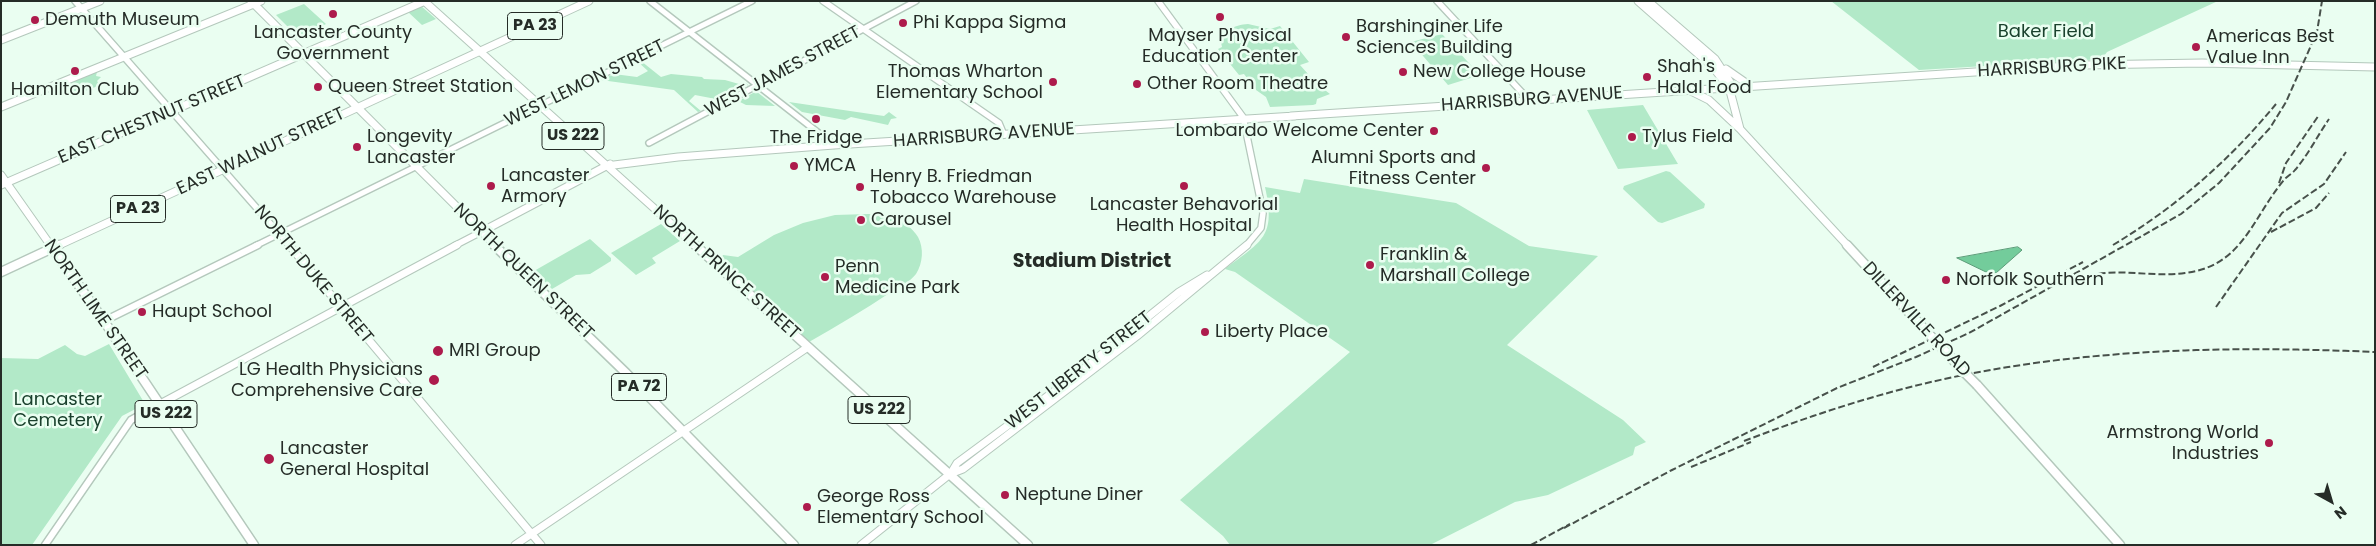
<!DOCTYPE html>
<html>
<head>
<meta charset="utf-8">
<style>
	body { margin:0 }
	#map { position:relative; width:2376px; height:546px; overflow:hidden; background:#eafef1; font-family:Poppins,sans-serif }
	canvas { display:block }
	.frame { position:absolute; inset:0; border:2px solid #252c27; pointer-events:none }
	.north { position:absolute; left:2306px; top:476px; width:50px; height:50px; -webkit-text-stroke:4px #eafef1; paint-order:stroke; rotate:141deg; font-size:14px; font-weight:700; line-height:20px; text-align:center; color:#252c27 }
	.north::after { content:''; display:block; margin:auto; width:18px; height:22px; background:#252c27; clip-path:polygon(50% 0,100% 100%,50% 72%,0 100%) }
</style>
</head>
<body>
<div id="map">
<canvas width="2376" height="546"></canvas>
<div class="frame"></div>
<div class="north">N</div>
</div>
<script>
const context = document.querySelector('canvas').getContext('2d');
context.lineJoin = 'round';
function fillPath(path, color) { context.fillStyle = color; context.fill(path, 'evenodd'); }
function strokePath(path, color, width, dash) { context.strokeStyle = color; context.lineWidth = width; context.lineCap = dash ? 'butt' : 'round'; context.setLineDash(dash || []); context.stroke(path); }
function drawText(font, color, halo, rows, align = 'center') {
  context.font = font + ' Poppins,sans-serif'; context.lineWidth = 5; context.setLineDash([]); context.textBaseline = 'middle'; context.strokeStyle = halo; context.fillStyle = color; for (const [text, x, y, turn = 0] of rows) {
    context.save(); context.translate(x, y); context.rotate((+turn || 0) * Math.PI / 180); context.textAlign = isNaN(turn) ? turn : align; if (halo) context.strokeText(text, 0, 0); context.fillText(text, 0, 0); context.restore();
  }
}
fillPath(new Path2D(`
	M1831 1H2218L2107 52 2102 59 1919 70Z
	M304 4 326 24 298 37 276 15Z
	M421 6 436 19 422 25 408 12Z
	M1248 24 1270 29 1280 26 1309 62 1300 65 1317 84 1330 94 1317 99 1316 104 1313 105 1270 107 1266 97 1256 90 1244 74 1239 75 1218 49 1222 47C1218 31 1235 25 1248 24Z
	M1442 34 1480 75 1448 85 1411 42Z
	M641 61 661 77 671 74 702 77 704 79 725 80 739 84 745 82 748 85 721 100 695 95 689 101 701 111 698 112 674 90 601 80 614 74 637 77 648 71 638 62Z
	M97 72 96 76 101 77 97 81 100 85 72 97 63 86Z
	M755 92H757L775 106 746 105 738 101Z
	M789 102 884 116 889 112 897 118 891 119 888 125 851 117 845 120 802 112Z
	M1643 105 1678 164 1618 169 1587 110Z
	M1666 171 1670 172 1705 204 1704 208 1662 223 1658 222 1623 189 1624 186Z
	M1304 179 1456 203 1529 246 1598 256 1507 345 1623 420 1646 442 1635 447 1633 455 1548 495 1515 502 1430 545H1230L1223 536 1180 500 1350 352 1235 272 1225 269C1263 240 1276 237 1265 187L1300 193Z
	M868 214C887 215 907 219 918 237 924 248 923 263 916 274 910 282 899 287 891 292 864 310 837 326 809 342L725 267 728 265 721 258 723 255 738 257 774 235 803 223 835 215Z
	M661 224 680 241 652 258 656 263 636 275 611 253Z
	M590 239 611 258V261L590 274 576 275 552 289 534 271Z
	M109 344 145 404 122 416 32 545H1V358L38 359 65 345 77 354 85 356Z`), '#b2e9c8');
const water = new Path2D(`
	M2018 247 2022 250 1996 273 1986 272 1957 258Z`);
fillPath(water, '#73cc9b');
strokePath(water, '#5c9c78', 1);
const tertiaryFar1 = new Path2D(`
	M650 1 834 145
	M649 143 916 1
	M255 246 752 1`);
const tertiary = new Path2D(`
	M104 321 258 245
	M45 545 131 420 160 404`);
const secondaryFar1 = new Path2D(`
	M75 1 290 246
	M823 1 999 123 1004 135
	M1158 1 1243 117 1263 213 1261 228 1246 246
	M1437 1 1529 100
	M454 246 481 232`);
const secondary = new Path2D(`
	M289 245 541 545
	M160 404 457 245
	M951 473 957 463 1072 378 1179 292 1207 275
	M515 545 808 347
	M861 545 950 474 963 469 1137 336 1247 245`);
const primaryFar1 = new Path2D(`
	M251 1 496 246
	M1638 1 1712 66 1727 85
	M1648 1 1715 59 1730 82 1729 87 1740 129 1848 246
	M1 40 100 1
	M1726 69 1749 85
	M1691 91 1709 100 1740 129
	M1 107 261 1
	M1291 116 2084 65 2202 63 2375 67
	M606 166 678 157 834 145 1295 116
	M1 185 425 1
	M481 232 610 164
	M57 246 589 1`);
const primary = new Path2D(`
	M494 245 626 373 794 545
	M1847 245 1927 332
	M1 272 59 245
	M1946 352 1965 373
	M1977 385 2120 545`);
const trunkFar1 = new Path2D(`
	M424 1 696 246
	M1 175 51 246`);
const trunk = new Path2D(`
	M50 245 104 321 254 545
	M695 245 1028 545`);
strokePath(tertiaryFar1, '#b4c8bc', 8);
strokePath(tertiary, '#b4c8bc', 9);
strokePath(secondaryFar1, '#b4c8bc', 8);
strokePath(secondary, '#b4c8bc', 9);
strokePath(primaryFar1, '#b4c8bc', 9);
strokePath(primary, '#b4c8bc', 11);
strokePath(trunkFar1, '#b4c8bc', 9);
strokePath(trunk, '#b4c8bc', 11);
strokePath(tertiaryFar1, '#fff', 5);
strokePath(tertiary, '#fff', 6);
strokePath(secondaryFar1, '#fff', 5.5);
strokePath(secondary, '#fff', 7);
strokePath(primaryFar1, '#fff', 7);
strokePath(primary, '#fff', 8);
strokePath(trunkFar1, '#fff', 7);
strokePath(trunk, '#fff', 8);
strokePath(new Path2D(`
	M2279 183 2286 163 2319 115
	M2271 232 2316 208 2329 193
	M2113 245C2176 207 2229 161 2276 104
	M2079 278C2117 266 2148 278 2185 273 2243 266 2252 218 2284 180 2287 176 2292 174 2295 170 2308 155 2318 135 2329 119
	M2216 307 2282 213 2324 184 2346 152
	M1873 367 2000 306 2083 262
	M1744 441C1794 422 1843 405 1895 391 2051 349 2214 345 2375 352
	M1691 467 1751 442
	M1564 528 1672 470 1837 388 1916 357 1969 333 2181 214 2219 183 2270 128 2286 102 2317 32 2322 1
	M1531 545 1570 524`), '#48514b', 2, [7, 3]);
const primaryBridge = new Path2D(`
	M1927 332 1946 352
	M1965 373 1977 385`);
strokePath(primaryBridge, '#b4c8bc', 11, []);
strokePath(primaryBridge, '#fff', 8);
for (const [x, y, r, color] of [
	[333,14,5,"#ad1b4c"],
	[1220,17,5,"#ad1b4c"],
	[35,20,5,"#ad1b4c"],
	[903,23,5,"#ad1b4c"],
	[1346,37,5,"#ad1b4c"],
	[2196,47,5,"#ad1b4c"],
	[75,71,5,"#ad1b4c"],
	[1403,72,5,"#ad1b4c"],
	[1647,77,5,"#ad1b4c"],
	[1053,82,5,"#ad1b4c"],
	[1137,84,5,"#ad1b4c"],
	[318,87,5,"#ad1b4c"],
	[816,119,5,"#ad1b4c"],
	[1434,131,5,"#ad1b4c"],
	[1632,137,5,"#ad1b4c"],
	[357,147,5,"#ad1b4c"],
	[794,166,5,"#ad1b4c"],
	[1486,168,5,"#ad1b4c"],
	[491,186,5,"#ad1b4c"],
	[1184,186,5,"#ad1b4c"],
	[860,187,5,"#ad1b4c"],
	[861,220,5,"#ad1b4c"],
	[1370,265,5,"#ad1b4c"],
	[825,277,5,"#ad1b4c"],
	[1946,280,5,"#ad1b4c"],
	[142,312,5,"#ad1b4c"],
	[1205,332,5,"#ad1b4c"],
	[438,351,6,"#ad1b4c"],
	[434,380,6,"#ad1b4c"],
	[2269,443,5,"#ad1b4c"],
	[269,459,6,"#ad1b4c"],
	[1005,495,5,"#ad1b4c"],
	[807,507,5,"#ad1b4c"]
]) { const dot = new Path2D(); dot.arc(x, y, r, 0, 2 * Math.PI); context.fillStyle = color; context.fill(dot); strokePath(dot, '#eafef1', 2); }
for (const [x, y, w] of [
	[535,26,55],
	[573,136,62],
	[138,209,55],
	[639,387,55],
	[879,410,62],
	[166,414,62]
]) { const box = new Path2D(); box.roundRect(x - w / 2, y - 13.5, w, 27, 4); context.fillStyle = '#eafef1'; context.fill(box); strokePath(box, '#252c27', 1); }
drawText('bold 16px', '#252c27', null, [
	["PA 23",535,26],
	["US 222",573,136],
	["PA 23",138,209],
	["PA 72",639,387],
	["US 222",879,410],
	["US 222",166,414]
]);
drawText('18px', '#252c27', '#eafef1', [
	["Demuth Museum",45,20],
	["Phi Kappa Sigma",913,23],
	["Barshinginer Life",1356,27],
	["Sciences Building",1356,48],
	["Lancaster County",333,33,"center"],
	["Government",333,54,"center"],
	["Mayser Physical",1220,36,"center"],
	["Education Center",1220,57,"center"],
	["Americas Best",2206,37],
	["Value Inn",2206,58],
	["Shah's",1657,67],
	["Halal Food",1657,88],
	["Thomas Wharton",1043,72,"right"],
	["Elementary School",1043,93,"right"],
	["New College House",1413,72],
	["Other Room Theatre",1147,84],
	["Queen Street Station",328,87],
	["Hamilton Club",75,90,"center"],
	["Lombardo Welcome Center",1424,131,"right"],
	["Longevity",367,137],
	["Lancaster",367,158],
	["Tylus Field",1642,137],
	["The Fridge",816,138,"center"],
	["Alumni Sports and",1476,158,"right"],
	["Fitness Center",1476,179,"right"],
	["YMCA",804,166],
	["Lancaster",501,176],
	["Armory",501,197],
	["Henry B. Friedman",870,177],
	["Tobacco Warehouse",870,198],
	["Lancaster Behavorial",1184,205,"center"],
	["Health Hospital",1184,226,"center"],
	["Carousel",871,220],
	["Franklin &",1380,255],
	["Marshall College",1380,276],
	["Penn",835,267],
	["Medicine Park",835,288],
	["Norfolk Southern",1956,280],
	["Haupt School",152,312],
	["Liberty Place",1215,332],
	["MRI Group",449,351],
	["LG Health Physicians",423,370,"right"],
	["Comprehensive Care",423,391,"right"],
	["Armstrong World",2259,433,"right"],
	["Industries",2259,454,"right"],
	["Lancaster",280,449],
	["General Hospital",280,470],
	["Neptune Diner",1015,495],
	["George Ross",817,497],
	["Elementary School",817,518]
], 'left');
drawText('18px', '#1a412d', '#eafef1', [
	["Baker Field",2046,32],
	["Lancaster",58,400],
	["Cemetery",58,421]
]);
drawText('18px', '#252c27', '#eafef1', [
	["HARRISBURG PIKE",2052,68,-3],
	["WEST JAMES STREET",783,72,-28],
	["WEST LEMON STREET",585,84,-26],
	["HARRISBURG AVENUE",1532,100,-4],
	["EAST CHESTNUT STREET",152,120,-23],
	["HARRISBURG AVENUE",984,136,-4],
	["EAST WALNUT STREET",261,152,-25],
	["NORTH QUEEN STREET",523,272,44],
	["NORTH PRINCE STREET",726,273,42],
	["NORTH DUKE STREET",313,275,50],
	["NORTH LIME STREET",95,310,55],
	["DILLERVILLE ROAD",1916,320,47],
	["WEST LIBERTY STREET",1079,371,-38]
]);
drawText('bold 19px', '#252c27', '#eafef1', [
	["Stadium District",1092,262]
]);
</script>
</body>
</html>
